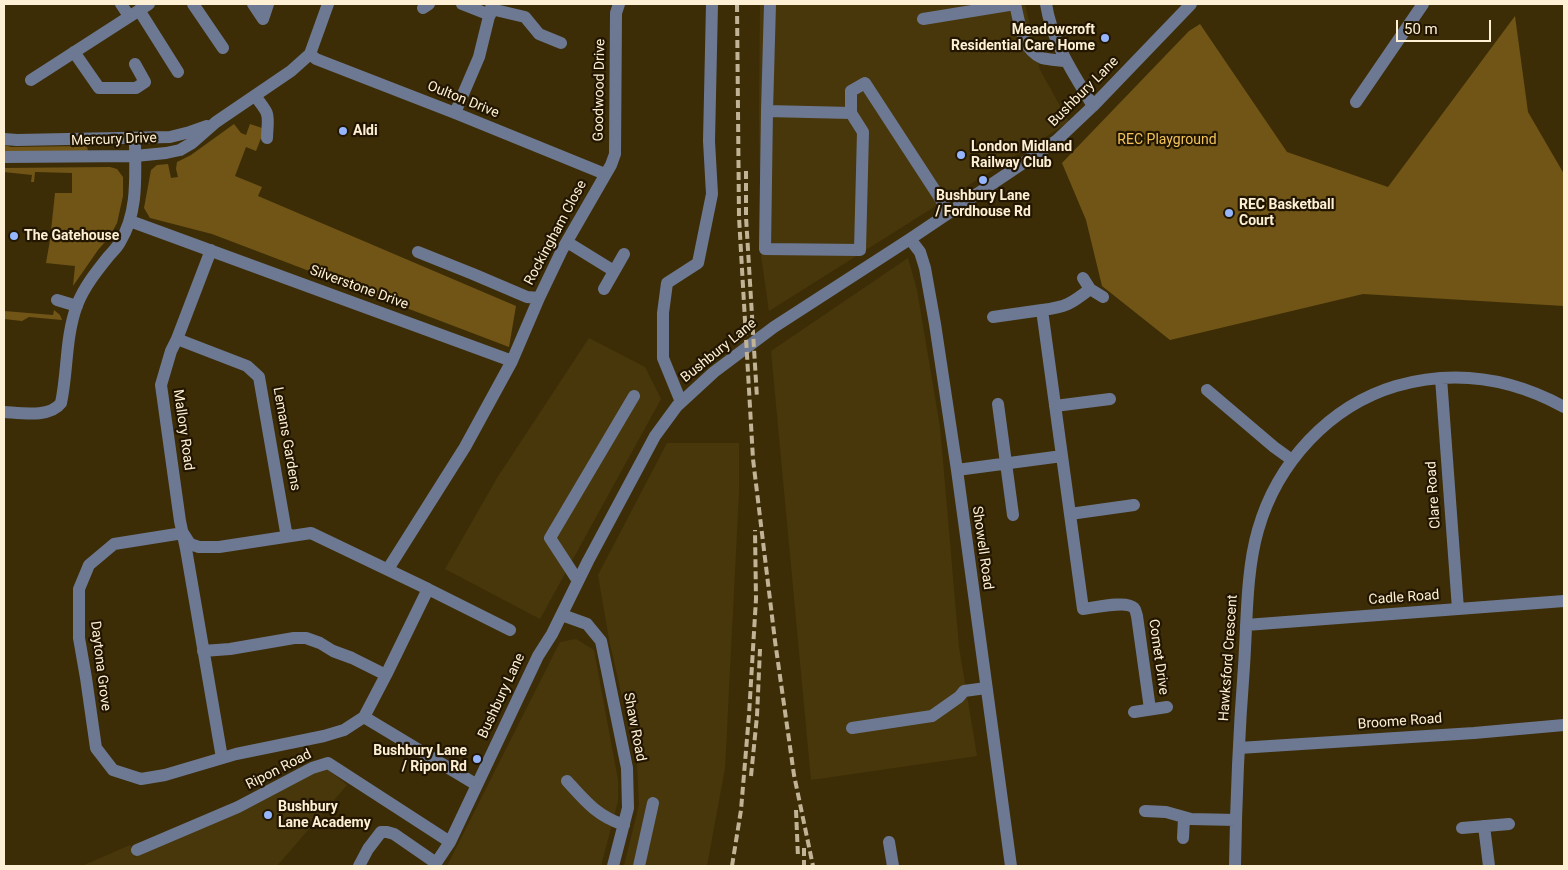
<!DOCTYPE html>
<html>
<head>
<meta charset="utf-8">
<style>
	body { margin:0 }
	#map { position:relative; width:1568px; height:870px; overflow:hidden; background:#3d2d07; font-family:Roboto,sans-serif }
	canvas { display:block }
	.frame { position:absolute; inset:0; border:5px solid #fdf0d5; pointer-events:none }
	.scale { position:absolute; left:1396px; top:20px; width:95px; height:22px; box-sizing:border-box; border:2px solid #fdf0d5; border-top:0; padding-left:6px; font-size:15px; line-height:18px; white-space:nowrap; color:#fdf0d5; -webkit-text-stroke:4px #221600; paint-order:stroke }
</style>
</head>
<body>
<div id="map">
<canvas width="1568" height="870"></canvas>
<div class="frame"></div>
<div class="scale">50 m</div>
</div>
<script>
const context = document.querySelector('canvas').getContext('2d');
context.lineJoin = 'round';
function fillPath(path, color) { context.fillStyle = color; context.fill(path, 'evenodd'); }
function strokePath(path, color, width, dash) { context.strokeStyle = color; context.lineWidth = width; context.lineCap = dash ? 'butt' : 'round'; context.setLineDash(dash || []); context.stroke(path); }
function drawText(font, color, halo, rows, align = 'center') {
  context.font = font + ' Roboto,sans-serif'; context.lineWidth = 4.5; context.setLineDash([]); context.textBaseline = 'middle'; context.strokeStyle = halo; context.fillStyle = color; for (const [text, x, y, turn = 0] of rows) {
    context.save(); context.translate(x, y); context.rotate((+turn || 0) * Math.PI / 180); context.textAlign = isNaN(turn) ? turn : align; if (halo) context.strokeText(text, 0, 0); context.fillText(text, 0, 0); context.restore();
  }
}
fillPath(new Path2D(`
	M760 4H1025L1040 70 1069 122 769 311 761 255 759 113Z
	M908 258 917 290 940 427 959 647 977 756 811 780 771 351Z
	M589 338 645 367 661 399 540 619 445 569 497 478Z
	M667 443H739V492L725 768 707 866H624L639 805 637 764 609 639 598 575Z
	M576 639 594 650 618 780V801L601 866H447L560 642Z
	M317 761 347 785 277 866H82L130 845 135 857Z`), '#49370c');
fillPath(new Path2D(`
	M1515 16 1528 112 1564 174V306L1363 294 1170 340 1102 286 1086 220 1062 163 1189 31 1200 24 1287 152 1388 187Z
	M234 124 241 133 246 135 250 124 262 128 263 133 256 151 246 147 235 176 262 187 258 196 516 306 509 347 212 234 150 218 144 208 151 170 157 165 168 164 171 178 178 177 176 169 177 162 191 155Z
	M4 145 11 147 87 146 88 151 4 153Z
	M110 167 117 169 123 177V196L117 223 110 236 98 250 73 286 75 266 46 263 50 240 55 193H72V173L35 172 34 182H31L32 175 4 172V168Z
	M54 310 60 315 62 320 29 317 22 321 4 319V311L53 315Z`), '#705516');
strokePath(new Path2D(`
	M121 4 129 16
	M193 4 223 48
	M253 4 263 19 268 4
	M462 4 490 15
	M1015 4C1020 23 1021 49 1042 58 1049 60 1058 60 1065 61
	M1046 4C1052 42 1073 73 1093 106
	M423 8 429 4
	M491 9 525 17 539 34 561 43
	M139 10 178 72
	M923 19 1015 4
	M74 52 99 88H136L145 82 135 64
	M310 54 316 59 455 113 605 174
	M31 80 149 4
	M255 96C271 116 268 113 267 138
	M1356 102 1423 4
	M767 111 770 4
	M455 113 479 57 492 4
	M851 113 863 132 860 250 765 249 767 111 851 113V91L865 83 949 212
	M4 139 17 140 170 137 190 132 207 126
	M4 157 135 156 166 153 180 150 192 143 216 122 291 71 310 54 328 4
	M130 221 512 361 539 298
	M910 239 920 252 925 268 935 324 957 470 1011 866
	M567 242 614 271
	M211 250 177 339 171 351 161 385 180 521 186 549 222 758
	M418 252 473 274 527 297 539 298 562 250 611 165 615 154 616 13 619 4
	M1083 278 1090 289 1103 297
	M604 289 624 254
	M57 300 77 306
	M1042 310C1066 307 1071 304 1090 289
	M993 317 1042 310 1083 609C1093 608 1127 600 1134 608 1136 610 1136 613 1137 616L1150 709
	M177 339 247 366 259 377 286 532 290 535
	M1441 378 1458 609
	M1207 390 1274 447 1292 460
	M681 402 663 358V313L667 283 698 263 712 194 709 141 712 4
	M998 404 1013 515
	M1055 406 1110 399
	M4 412C21 413 50 418 61 403 68 370 65 338 77 305 84 287 96 272 108 257 112 252 117 248 120 242 139 211 135 174 135 138
	M957 470 1062 456
	M1070 514 1134 505
	M183 533 190 544 199 547H219L311 533 428 589 386 675 364 717 344 730 324 736 236 754 165 775 141 779 113 770 96 748 86 678 79 638V589L89 565 114 544Z
	M388 569 465 447 512 361
	M578 581 550 538 634 396
	M428 589 510 630
	M562 615 587 624 601 641 627 768 628 808 613 866
	M1246 625 1564 601
	M203 651 230 649 294 638H306L320 643 333 651 352 658 386 675
	M1134 712 1167 707
	M364 717 477 785
	M852 728 932 716 959 697 964 691 986 688
	M1239 748 1474 733 1564 725
	M567 781C585 801 597 816 624 825
	M1145 811 1166 812 1191 819 1236 820
	M1484 826 1489 866
	M1462 828 1509 824
	M1183 838 1184 818
	M889 842 893 866
	M137 850 238 807 312 768 328 763 450 842
	M359 866 368 849 381 832H387L394 834 436 863
	M434 866 450 842 538 656 552 634 588 561 655 436 677 406 714 372 774 327 910 239 1056 141 1093 106 1191 4
	M639 866 653 803
	M1235 866C1236 799 1239 732 1244 666 1247 623 1246 571 1258 530 1277 463 1329 406 1396 386 1456 369 1511 378 1564 407`), '#6d7993', 12);
strokePath(new Path2D(`
	M737 4 739 217 753 459 775 641 794 775 813 866
	M746 171V217L757 398
	M751 776 757 716 760 649
	M796 810 798 857
	M804 848V866
	M732 866 741 810 749 715 756 599 755 530`), '#c1b395', 4, [8, 4]);
for (const [x, y, r, color] of [
	[1105,38,5,"#95b6fd"],
	[343,131,5,"#95b6fd"],
	[961,155,5,"#95b6fd"],
	[983,180,5,"#95b6fd"],
	[1229,213,5,"#95b6fd"],
	[14,236,5,"#95b6fd"],
	[477,759,5,"#95b6fd"],
	[268,815,5,"#95b6fd"]
]) { const dot = new Path2D(); dot.arc(x, y, r, 0, 2 * Math.PI); context.fillStyle = color; context.fill(dot); strokePath(dot, '#221600', 2); }
drawText('bold 14px', '#fdf0d5', '#221600', [
	["Meadowcroft",1095,30,"right"],
	["Residential Care Home",1095,46,"right"],
	["Aldi",353,131],
	["London Midland",971,147],
	["Railway Club",971,163],
	["Bushbury Lane",983,196,"center"],
	["/ Fordhouse Rd",983,212,"center"],
	["REC Basketball",1239,205],
	["Court",1239,221],
	["The Gatehouse",24,236],
	["Bushbury Lane",467,751,"right"],
	["/ Ripon Rd",467,767,"right"],
	["Bushbury",278,807],
	["Lane Academy",278,823]
], 'left');
drawText('14px', '#fdf0d5', '#221600', [
	["Goodwood Drive",600,90,-89],
	["Bushbury Lane",1084,92,-45],
	["Oulton Drive",463,100,22],
	["Mercury Drive",114,140,-2],
	["Rockingham Close",556,233,-62],
	["Silverstone Drive",359,288,20],
	["Bushbury Lane",719,351,-39],
	["Mallory Road",183,430,82],
	["Lemans Gardens",286,439,80],
	["Clare Road",1434,495,-94],
	["Showell Road",982,548,82],
	["Cadle Road",1404,598,-4],
	["Comet Drive",1158,657,82],
	["Hawksford Crescent",1229,658,-86],
	["Daytona Grove",100,666,83],
	["Bushbury Lane",502,696,-65],
	["Broome Road",1400,722,-4],
	["Shaw Road",634,727,79],
	["Ripon Road",279,770,-27]
]);
drawText('14px', '#f3c45c', '#221600', [
	["REC Playground",1167,140]
]);
</script>
</body>
</html>
